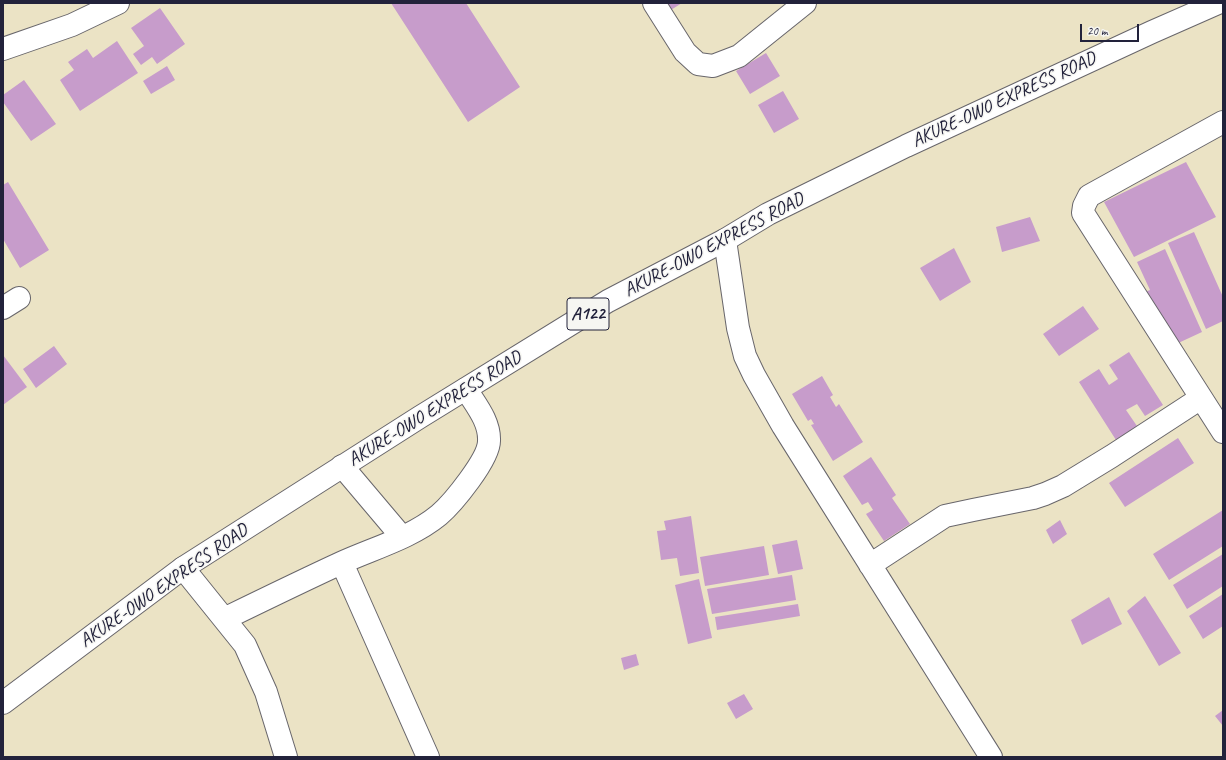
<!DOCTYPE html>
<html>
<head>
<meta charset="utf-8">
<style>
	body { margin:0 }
	#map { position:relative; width:1226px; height:760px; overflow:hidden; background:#ebe3c5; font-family:Caveat,sans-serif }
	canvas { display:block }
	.frame { position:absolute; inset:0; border:4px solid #22223b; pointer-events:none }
	.scale { position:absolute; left:1080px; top:24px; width:59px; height:18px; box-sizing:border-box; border:2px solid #22223b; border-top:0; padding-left:5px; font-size:12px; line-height:14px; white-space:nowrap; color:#22223b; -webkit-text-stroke:3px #f6f6f2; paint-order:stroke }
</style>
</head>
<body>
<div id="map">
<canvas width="1226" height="760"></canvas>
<div class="frame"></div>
<div class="scale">20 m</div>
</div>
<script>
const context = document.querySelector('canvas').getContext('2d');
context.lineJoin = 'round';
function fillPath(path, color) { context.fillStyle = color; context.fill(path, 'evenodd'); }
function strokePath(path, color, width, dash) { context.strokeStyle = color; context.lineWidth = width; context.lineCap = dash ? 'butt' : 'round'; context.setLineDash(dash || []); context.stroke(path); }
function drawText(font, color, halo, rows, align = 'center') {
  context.font = font + ' Caveat,sans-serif'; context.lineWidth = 3; context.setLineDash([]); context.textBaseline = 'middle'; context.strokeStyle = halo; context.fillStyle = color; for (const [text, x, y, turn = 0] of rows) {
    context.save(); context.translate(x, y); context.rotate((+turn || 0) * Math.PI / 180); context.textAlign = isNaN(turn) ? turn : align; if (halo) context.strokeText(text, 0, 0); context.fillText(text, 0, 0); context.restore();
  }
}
fillPath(new Path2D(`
	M391 3H466L520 87 468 122Z
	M660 3H682L666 13Z
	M160 8 185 44 157 64 152 57 141 65 133 54 144 46 131 28Z
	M117 41 138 73 80 111 60 80 74 70 68 62 87 49 93 58Z
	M766 53 780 76 750 94 736 71Z
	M167 66 175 80 151 94 143 81Z
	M24 80 56 124 31 141 3 102V95Z
	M783 91 799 119 774 133 758 105Z
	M1186 162 1216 217 1134 257 1104 202Z
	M8 182 49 250 20 268 3 239V185Z
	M1030 217 1040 241 1002 252 996 227Z
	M1194 232 1223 297V321L1206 329 1168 243Z
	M954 248 971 282 940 301 920 268Z
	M1165 249 1202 332 1174 345 1145 292 1150 290 1137 262Z
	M1083 306 1099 329 1059 356 1043 334Z
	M54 346 67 364 36 388 23 369Z
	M1129 352 1163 405 1145 416 1137 404 1126 410 1137 426 1116 440 1079 382 1099 369 1109 385 1118 379 1109 365Z
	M3 355 27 387 3 405Z
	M822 376 833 395 830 397 836 407 839 404 863 442 833 461 811 425 814 424 811 419 808 421 792 394Z
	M1178 438 1194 463 1125 507 1109 483Z
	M871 457 896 495 892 498 910 524 884 541 866 514 873 510 868 502 862 505 843 476Z
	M1223 510V546L1169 580 1153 554Z
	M691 516 699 573 680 576 677 558 661 560 657 531 666 530 664 521Z
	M1060 520 1067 534 1053 544 1046 530Z
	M797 540 803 569 778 574 772 545Z
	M764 546 769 575 705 586 700 557Z
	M1223 554V586L1187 609 1173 585Z
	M792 575 796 600 712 614 707 589Z
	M699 579 712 638 688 644 675 585Z
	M1223 594V626L1203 639 1189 616Z
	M1145 596 1181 653 1159 666 1127 611Z
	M1109 597 1122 624 1082 645 1071 620Z
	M798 604 800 616 717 630 715 617Z
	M636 654 639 665 624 670 621 658Z
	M744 694 753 709 736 719 727 703Z
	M1223 710V726L1215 716Z`), '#c79ccb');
const minor = new Path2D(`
	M654 3 685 52 698 64 713 66 739 56 805 3
	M3 49 72 25 118 3
	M1223 122 1089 196 1084 206 1083 213 1223 432
	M725 240 738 328 745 356 754 375 783 426 991 757
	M3 308 19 298
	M342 466 402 537
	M342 563 428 757
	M870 565 945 516 973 510 1033 498 1045 494 1063 486 1112 456 1201 398
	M183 568 245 645 266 692 286 757
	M224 619C263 600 302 581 341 563 374 548 411 538 439 515 453 503 489 459 489 441 490 421 475 404 466 389`);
const highway = new Path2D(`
	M3 703 183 568 420 417 608 301 725 240 768 214 906 146 1152 32 1218 3`);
strokePath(minor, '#68666b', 24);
strokePath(highway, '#68666b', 24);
strokePath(minor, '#fff', 22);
strokePath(highway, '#fff', 22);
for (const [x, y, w] of [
	[588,314,42]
]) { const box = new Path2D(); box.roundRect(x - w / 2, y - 16, w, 32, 3); context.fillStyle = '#f6f6f2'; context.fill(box); strokePath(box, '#22223b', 1); }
drawText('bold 18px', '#22223b', null, [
	["A122",588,314]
]);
drawText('19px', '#22223b', '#f6f6f2', [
	["AKURE-OWO EXPRESS ROAD",1004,100,-25],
	["AKURE-OWO EXPRESS ROAD",714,245,-28],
	["AKURE-OWO EXPRESS ROAD",435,409,-32],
	["AKURE-OWO EXPRESS ROAD",164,586,-35]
]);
</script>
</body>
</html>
